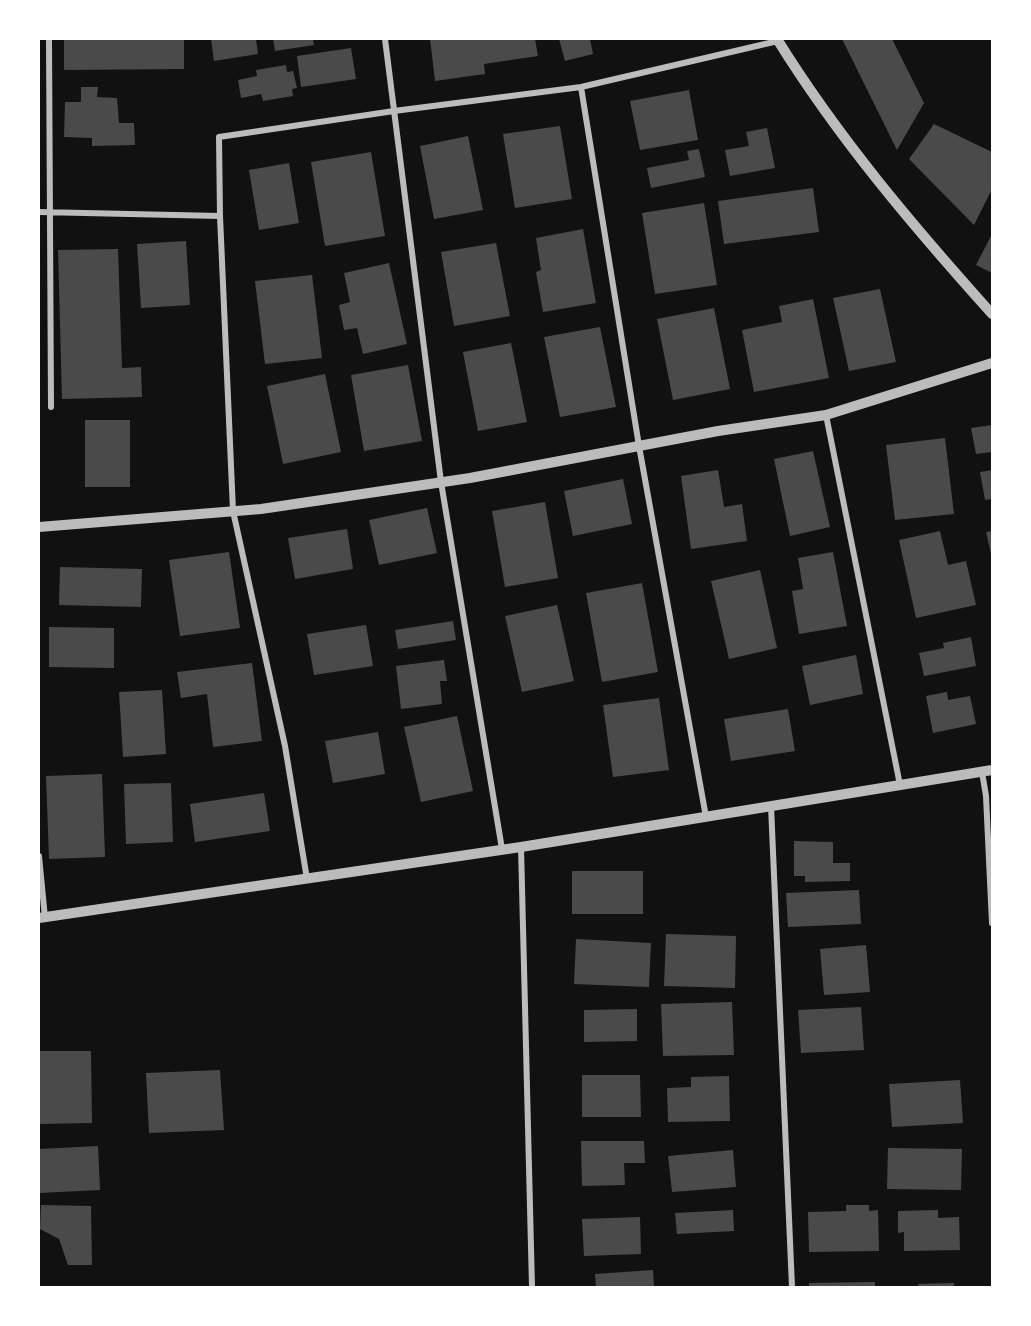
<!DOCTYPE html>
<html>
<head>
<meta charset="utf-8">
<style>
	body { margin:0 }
	#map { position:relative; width:1031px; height:1326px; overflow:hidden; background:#111; font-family:Arial,sans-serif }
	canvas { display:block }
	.frame { position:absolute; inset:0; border:40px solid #fff; pointer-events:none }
</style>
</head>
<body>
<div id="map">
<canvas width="1031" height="1326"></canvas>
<div class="frame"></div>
</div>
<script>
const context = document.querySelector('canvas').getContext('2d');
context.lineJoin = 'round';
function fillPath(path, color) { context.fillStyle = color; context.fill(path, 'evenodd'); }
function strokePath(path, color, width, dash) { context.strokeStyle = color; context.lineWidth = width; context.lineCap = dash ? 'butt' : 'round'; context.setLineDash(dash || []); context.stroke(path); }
fillPath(new Path2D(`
	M64 39H184V69L64 70Z
	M211 39H256L258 54 214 61Z
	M273 39H313L314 45 275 51Z
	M430 39H535L538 56 484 64 485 74 435 81Z
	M559 39H590L593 54 565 61Z
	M842 39H892L924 103 897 150Z
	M351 48 356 79 301 87 297 56Z
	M286 65 287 72 293 71 297 88 292 89 293 96 263 101 261 94 241 98 238 80 257 76 256 70Z
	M81 87H98L97 97 117 98 119 123H134L135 145 92 146V138L64 137 65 102H81Z
	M689 90 698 140 640 150 630 101Z
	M934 124 992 152V189L974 225 909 159Z
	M560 126 572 199 515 208 503 134Z
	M767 128 775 168 730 176 725 150 749 146 746 132Z
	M468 136 483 210 434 219 420 146Z
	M699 149 705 177 651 188 647 168 689 160 687 151Z
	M371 152 385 236 325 246 311 162Z
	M289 163 299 223 259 230 249 170Z
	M813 188 819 232 724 244 718 201Z
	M704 203 717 285 655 294 642 213Z
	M583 229 596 303 543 312 536 272 541 270 536 238Z
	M992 234V273L976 265Z
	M186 241 190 305 141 308 137 244Z
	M496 243 510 316 454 326 441 252Z
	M118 249 122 368 141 367 142 397 62 399 58 250Z
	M389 263 407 344 363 354 357 328 344 330 339 305 350 302 344 273Z
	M312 275 322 358 265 364 255 281Z
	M880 289 896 362 849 371 833 298Z
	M813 299 829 378 754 392 742 330 782 322 779 306Z
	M714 308 730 389 673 400 657 319Z
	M600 327 616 407 560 417 544 337Z
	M511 343 527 422 478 431 463 352Z
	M408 365 422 441 364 451 351 375Z
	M325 374 341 452 283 464 267 386Z
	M85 420H130V487H85Z
	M992 425V452L976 454 971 428Z
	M945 438 954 514 895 520 886 445Z
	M813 451 830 527 790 536 774 459Z
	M718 470 724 507 742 504 747 541 691 549 681 476Z
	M992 470V499L985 500 980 472Z
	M623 479 632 524 573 536 564 491Z
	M545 502 558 578 505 587 492 511Z
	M427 508 437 553 379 565 369 520Z
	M347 529 353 569 295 579 288 538Z
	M940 531 948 565 966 561 976 605 916 618 899 540Z
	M992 531V554H991L986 532Z
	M229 552 240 628 180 636 169 560Z
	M833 552 847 626 799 634 792 591 803 589 798 558Z
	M60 567 142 569 141 607 59 605Z
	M760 570 777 648 729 659 711 581Z
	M642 583 658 672 602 682 586 593Z
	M557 605 574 681 522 692 505 616Z
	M453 621 456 640 398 649 395 630Z
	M366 625 373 666 314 675 307 634Z
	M49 627 114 628V668L49 667Z
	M971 637 976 666 924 676 919 653 944 648 943 643Z
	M856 655 863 694 810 705 802 666Z
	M444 660 447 681H440L442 704 401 709 396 666Z
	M252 663 262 741 213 747 207 694 181 698 177 672Z
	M162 690 166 754 123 757 119 692Z
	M947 692 948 700 970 696 976 724 933 733 926 696Z
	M659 698 669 770 613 777 603 705Z
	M788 709 795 751 731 761 724 719Z
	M457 716 473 791 421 802 404 727Z
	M378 732 385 774 333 783 325 741Z
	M102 774 105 857 49 859 46 776Z
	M171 783 173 842 126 844 124 784Z
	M264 793 270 831 195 842 190 804Z
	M794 841 833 842V863H850V881L805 882V876H794Z
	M572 871H643V914H572Z
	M859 890 861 924 788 927 786 893Z
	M666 934 736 936 735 988 664 986Z
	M576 939 651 943 649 987 574 984Z
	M866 945 870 992 824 995 820 949Z
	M732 1002 734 1055 663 1056 661 1004Z
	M861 1007 864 1050 801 1053 798 1010Z
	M637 1009V1041L584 1042V1010Z
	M39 1051H91L92 1123 39 1124Z
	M220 1070 224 1130 149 1133 146 1073Z
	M582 1075H640L641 1117H582Z
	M729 1076 730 1121 668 1122 667 1088 691 1087V1077Z
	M960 1080 963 1123 892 1127 889 1084Z
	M581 1141H644L645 1163H624L625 1185 582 1186Z
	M98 1146 100 1190 39 1193V1149Z
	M888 1148 962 1149 961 1190 887 1189Z
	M733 1150 736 1187 672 1192 668 1156Z
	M41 1205 91 1206 92 1265H68L59 1239 40 1229Z
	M846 1205H869V1211L878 1210 879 1251 809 1252 808 1212 846 1211Z
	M733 1210 734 1231 677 1234 675 1213Z
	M938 1210V1218L959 1217 960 1250 904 1251V1232L898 1233V1211Z
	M640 1217 641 1254 584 1256 582 1219Z
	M653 1270 654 1287H596L595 1274Z
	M875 1282V1287H809V1283Z
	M954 1283V1287H919L918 1284Z`), '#4a4a4a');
strokePath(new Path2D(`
	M49 39 51 407
	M385 39 441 482 502 849
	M581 87 639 446 706 817
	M39 212 220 216 219 137 394 111 581 87 778 41
	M220 216 233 511 285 746 307 879
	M826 415 900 785
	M982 772 986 796 992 923
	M771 806 792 1287
	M521 847 532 1287
	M39 856 45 918`), '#bcbcbc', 6);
strokePath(new Path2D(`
	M777 39C839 139 914 227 992 314
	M39 527 261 509 470 478 718 431 826 415 992 363
	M39 918 521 847 992 770`), '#bcbcbc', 10);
</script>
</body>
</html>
